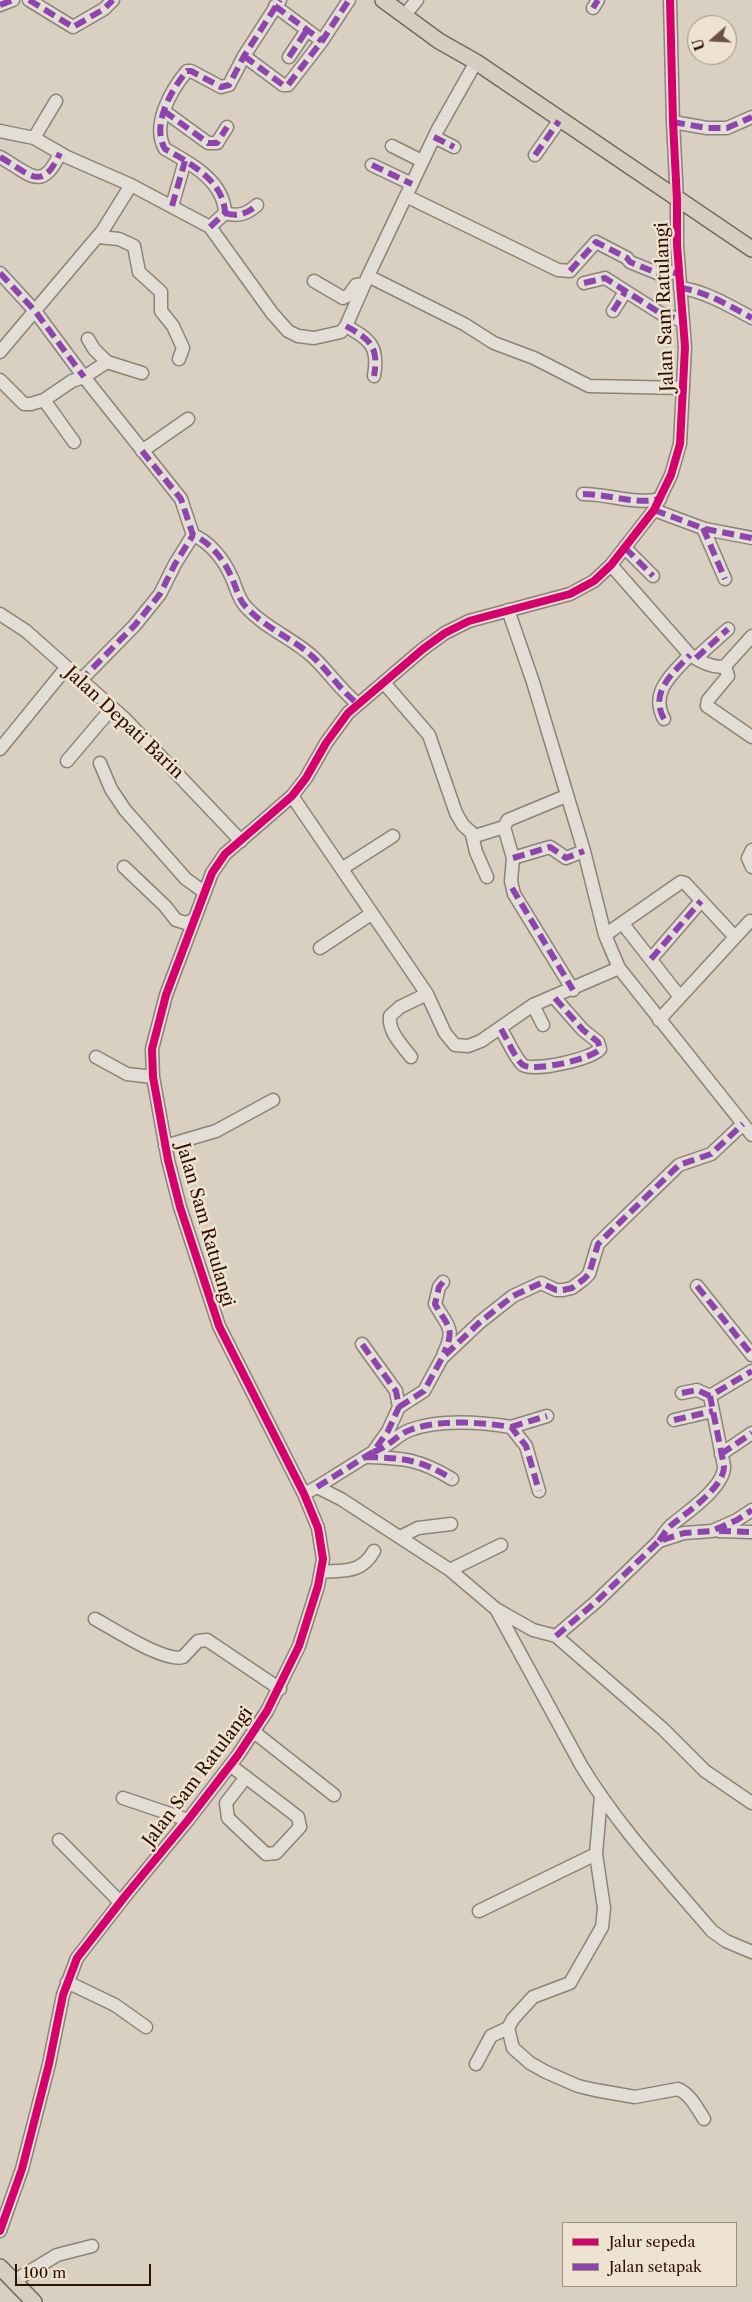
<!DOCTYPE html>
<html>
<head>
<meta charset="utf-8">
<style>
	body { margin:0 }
	#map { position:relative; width:752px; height:2302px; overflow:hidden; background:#d9d0c1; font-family:"Libre Caslon Text",serif }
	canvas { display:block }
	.legend { position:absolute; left:562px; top:2222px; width:175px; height:65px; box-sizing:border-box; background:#ede3d0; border:1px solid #a18f7d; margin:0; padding:6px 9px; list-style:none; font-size:15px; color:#2f1001 }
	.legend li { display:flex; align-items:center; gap:10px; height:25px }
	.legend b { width:25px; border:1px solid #a18f7d }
	.north { position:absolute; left:687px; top:15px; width:50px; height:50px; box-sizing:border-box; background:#ede3d0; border:1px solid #a18f7d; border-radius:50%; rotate:251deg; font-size:14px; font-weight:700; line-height:20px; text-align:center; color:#2f1001 }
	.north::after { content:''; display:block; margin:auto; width:18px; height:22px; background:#6a5344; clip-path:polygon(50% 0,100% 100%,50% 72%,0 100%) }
	.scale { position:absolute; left:15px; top:2264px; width:136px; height:22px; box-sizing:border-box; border:2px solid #2f1001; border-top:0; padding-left:6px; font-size:15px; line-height:18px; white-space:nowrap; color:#2f1001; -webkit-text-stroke:4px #ede3d0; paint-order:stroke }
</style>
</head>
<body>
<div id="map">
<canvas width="752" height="2302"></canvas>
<ul class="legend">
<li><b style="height:6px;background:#d6006c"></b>Jalur sepeda</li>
<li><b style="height:6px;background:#8e44ad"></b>Jalan setapak</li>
</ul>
<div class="north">U</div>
<div class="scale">100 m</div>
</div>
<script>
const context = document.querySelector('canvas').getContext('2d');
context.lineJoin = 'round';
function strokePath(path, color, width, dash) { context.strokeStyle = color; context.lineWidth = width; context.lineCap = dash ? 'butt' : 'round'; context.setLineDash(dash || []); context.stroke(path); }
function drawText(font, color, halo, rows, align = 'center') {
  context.font = font + ' "Libre Caslon Text",serif'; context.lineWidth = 5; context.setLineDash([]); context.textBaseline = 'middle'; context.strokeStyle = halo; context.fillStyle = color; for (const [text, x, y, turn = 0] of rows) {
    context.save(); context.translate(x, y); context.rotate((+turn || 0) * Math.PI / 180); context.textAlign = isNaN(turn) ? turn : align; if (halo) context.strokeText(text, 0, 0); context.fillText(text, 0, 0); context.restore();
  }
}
const minor = new Path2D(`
	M29 0 73 27 104 9 113 0
	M0 5 13 0
	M275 6 322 41
	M593 8 598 0
	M404 16 417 0
	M244 56 283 85H288L322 41 349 0
	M289 57 307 30
	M164 111 208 143H217L227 127
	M673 122 707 128H727L752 117
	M0 131 34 138 67 157 131 185 210 227 272 313 288 331 298 336 314 338 341 332 346 326 368 276 437 131 476 62
	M434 137 454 147
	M34 138 56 101
	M392 146 422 161
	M535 155 559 121
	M0 157C29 173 42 194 60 153
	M372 165 412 184
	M406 196 558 270 570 271 596 242 627 258 630 262 662 275 666 276 671 272 679 274
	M172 206 185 161
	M225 213C238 217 247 214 257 205
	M210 227 225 213C224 181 190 163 165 149 151 125 171 90 187 71H191L221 87 229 85 244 56 280 0
	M98 237 119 239 134 246 139 272 161 292V311L173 326 183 348 179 359
	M0 273 35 311 84 377 107 362 94 349 88 339
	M368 276 464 324 494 343 534 358 589 386 683 388
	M314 281 343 298 349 295 356 285 364 284
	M584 283 605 278 660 313 683 321
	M680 288C703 290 732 307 752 318
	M613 311 625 292
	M346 326C371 340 379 347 374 376
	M0 352 103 230 131 185
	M107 362 142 373
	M0 380 24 404H31L44 400 72 381 84 377 181 499 193 535C210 542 224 560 231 576 236 586 238 599 246 607 266 629 294 639 313 657 329 672 341 691 358 704
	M44 400 74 442
	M142 451 188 419
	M583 494C609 494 635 505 660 499
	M654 510 705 529 752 538
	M703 528 725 579
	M625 548 653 576
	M611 565 690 655C700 661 713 669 725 666L752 636
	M508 610 533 682 584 851 605 935 619 968 752 1135
	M0 614 26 631 124 718 241 841
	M696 658 728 629
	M725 666 728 676 708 700 707 706 752 737
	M80 681 135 625 160 594 175 564 193 535
	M385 684 429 735 456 813 463 825 475 836 504 827
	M664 719C649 692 673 673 690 655
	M0 749 66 668
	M67 761 112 708
	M100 763 111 789 125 810 186 879 204 892
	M292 796 427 994 445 1033 455 1045 468 1046 481 1041 533 1005 619 968
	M566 796 508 820 504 827 513 858 511 881 514 894 573 990
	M472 835 476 852 487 877
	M752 850 748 858 752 867
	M513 858 550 847 566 858 584 851
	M124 867 165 906 176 920 186 923 193 920
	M343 868 393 836
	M623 924 680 997
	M605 935 681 882 685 883 734 936
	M320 948 371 914
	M651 959 701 901
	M533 1005 543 1025
	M659 1020 750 921
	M501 1029C506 1037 516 1060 523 1065 534 1072 592 1059 600 1049L598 1042 583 1030 553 996
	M96 1057 127 1074 153 1077
	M411 1057C402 1045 388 1032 390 1016L400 1007 427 994
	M165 1146 216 1131 273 1100
	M443 1282 439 1287 435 1304C447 1326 456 1327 444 1353
	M697 1286 752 1355
	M682 1393 697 1390 710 1396
	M399 1407 424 1391 442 1358 480 1322 513 1296 541 1283 556 1290H563L572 1288 584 1279 589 1274 598 1244 611 1231 679 1165 711 1154 743 1124
	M674 1420 713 1411
	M511 1427 547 1416
	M373 1452C388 1448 396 1435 410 1430 439 1419 481 1422 511 1427L526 1446 539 1491
	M721 1454 752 1433
	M369 1457C405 1458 421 1460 452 1479
	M317 1487 373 1452 388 1431 399 1407 396 1391 362 1344
	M304 1494 317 1487 341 1499 450 1570 496 1609 533 1630 556 1636 663 1729 705 1771 752 1803
	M719 1531 752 1532
	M400 1537 418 1528 451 1524
	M659 1541C663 1535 668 1527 674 1523 689 1511 725 1486 724 1466L710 1396 752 1371
	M450 1570 501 1545
	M321 1572C344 1570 361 1574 374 1551
	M496 1609 581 1765C617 1825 666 1877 712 1931L726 1941 752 1952
	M95 1619C112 1628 165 1663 183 1657L198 1641 207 1640 280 1689
	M556 1636 597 1601 659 1541 684 1533 712 1531 737 1520 752 1510
	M254 1732 334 1795
	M230 1765 298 1817 300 1827 276 1853 266 1854 228 1818 226 1803 246 1777
	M123 1798 188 1820
	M59 1840 120 1902
	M596 1854 604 1908 602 1927 570 1983 533 1997 513 2019 508 2028 513 2048 530 2063 546 2072 578 2086 595 2090 635 2097 678 2089C690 2094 697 2108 704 2119
	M479 1911 596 1854 601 1796
	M67 1982 115 2005 146 2027
	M476 2064 491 2036 508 2028
	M0 2231 22 2169 49 2064 63 1995 77 1958 126 1895 188 1820 238 1755 267 1711 299 1646 318 1586 323 1559 318 1528 304 1494 219 1326 180 1207 168 1160 153 1077 152 1049 166 995 212 873 225 854 292 796 306 778 326 743 348 713 423 649 445 633 469 621 570 594 594 581 611 565 654 510 671 475 680 444 685 347 677 245V200L673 122 670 0
	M14 2281 57 2255 92 2246`);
const major = new Path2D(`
	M383 0 439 41 476 62 752 249
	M0 2267 34 2302`);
strokePath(minor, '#8c8378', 15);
strokePath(major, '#736960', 18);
strokePath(minor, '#e2ded5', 12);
strokePath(major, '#d6cec1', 15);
strokePath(new Path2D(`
	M29 0 73 27 104 9 113 0
	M0 5 13 0
	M275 6 322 41
	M593 8 598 0
	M244 56 283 85H288L322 41 349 0
	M289 57 307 30
	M164 111 208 143H217L227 127
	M673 122 707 128H727L752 117
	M434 137 454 147
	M535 155 559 121
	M0 157C29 173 42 194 60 153
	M372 165 412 184
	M172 206 185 161
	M225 213C238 217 247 214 257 205
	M210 227 225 213C224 181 190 163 165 149 151 125 171 90 187 71H191L221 87 229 85 244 56 280 0
	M570 271 596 242 627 258 630 262 662 275 666 276 671 272 679 274
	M0 273 35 311 84 377
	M584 283 605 278 660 313 683 321
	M680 288C703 290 732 307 752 318
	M613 311 625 292
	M346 326C371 340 379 347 374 376
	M142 451 181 499 193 535C210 542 224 560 231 576 236 586 238 599 246 607 266 629 294 639 313 657 329 672 341 691 358 704
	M583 494C609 494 635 505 660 499
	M654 510 705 529 752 538
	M703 528 725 579
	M625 548 653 576
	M696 658 728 629
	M80 681 135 625 160 594 175 564 193 535
	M664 719C649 692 673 673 690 655
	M513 858 550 847 566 858 584 851
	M512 888 573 990
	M651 959 701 901
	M501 1029C506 1037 516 1060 523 1065 534 1072 592 1059 600 1049L598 1042 583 1030 553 996
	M443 1282 439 1287 435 1304C447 1326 456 1327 444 1353
	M697 1286 752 1355
	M682 1393 697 1390 710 1396
	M399 1407 424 1391 442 1358 480 1322 513 1296 541 1283 556 1290H563L572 1288 584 1279 589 1274 598 1244 611 1231 679 1165 711 1154 743 1124
	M674 1420 713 1411
	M511 1427 547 1416
	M373 1452C388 1448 396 1435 410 1430 439 1419 481 1422 511 1427L526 1446 539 1491
	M721 1454 752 1433
	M366 1457C403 1458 420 1459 452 1479
	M317 1487 373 1452 388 1431 399 1407 396 1391 362 1344
	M719 1531 752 1532
	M659 1541C663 1535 668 1527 674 1523 689 1511 725 1486 724 1466L710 1396 752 1371
	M556 1636 597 1601 659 1541 684 1533 712 1531 737 1520 752 1510`), '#8e44ad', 6, [12, 6]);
strokePath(new Path2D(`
	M0 2231 22 2169 49 2064 63 1995 77 1958 126 1895 188 1820 238 1755 267 1711 299 1646 318 1586 323 1559 318 1528 304 1494 219 1326 180 1207 168 1160 153 1077 152 1049 166 995 212 873 225 854 292 796 306 778 326 743 348 713 423 649 445 633 469 621 570 594 594 581 611 565 654 510 671 475 680 444 685 347 677 245V200L673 122 670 0`), '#d6006c', 8);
drawText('18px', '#2f1001', '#ede3d0', [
	["Jalan Sam Ratulangi",665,307,-92],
	["Jalan Depati Barin",124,723,43],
	["Jalan Sam Ratulangi",205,1225,74],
	["Jalan Sam Ratulangi",198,1777,-53]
]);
</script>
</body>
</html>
